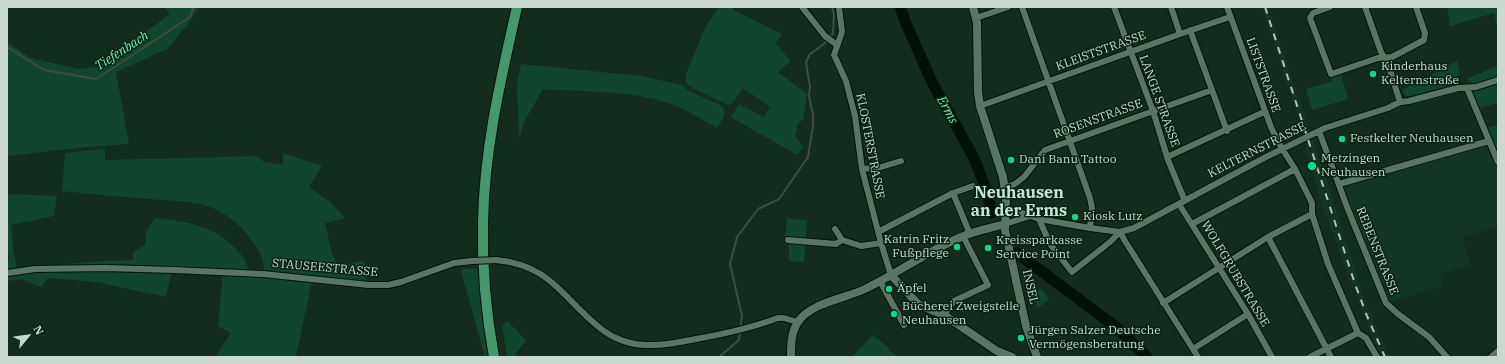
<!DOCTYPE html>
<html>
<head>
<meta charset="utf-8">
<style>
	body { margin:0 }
	#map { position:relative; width:1505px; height:364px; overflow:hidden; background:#122d1e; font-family:"IBM Plex Serif",serif }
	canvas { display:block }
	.frame { position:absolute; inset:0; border:8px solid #cadad0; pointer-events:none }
	.north { position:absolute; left:8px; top:316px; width:40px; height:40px; -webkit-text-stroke:3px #072315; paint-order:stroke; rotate:61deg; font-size:11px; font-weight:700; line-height:16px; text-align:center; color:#cadad0 }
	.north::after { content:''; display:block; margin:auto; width:14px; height:18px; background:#cadad0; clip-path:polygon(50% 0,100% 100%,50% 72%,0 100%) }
</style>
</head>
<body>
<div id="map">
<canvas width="1505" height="364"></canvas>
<div class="frame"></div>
<div class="north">N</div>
</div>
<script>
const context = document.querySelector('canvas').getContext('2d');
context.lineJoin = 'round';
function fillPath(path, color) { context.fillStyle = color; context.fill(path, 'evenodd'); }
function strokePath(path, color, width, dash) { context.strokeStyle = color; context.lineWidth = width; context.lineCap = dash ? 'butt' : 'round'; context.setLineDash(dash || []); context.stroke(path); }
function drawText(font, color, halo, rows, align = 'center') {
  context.font = font + ' "IBM Plex Serif",serif'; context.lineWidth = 3; context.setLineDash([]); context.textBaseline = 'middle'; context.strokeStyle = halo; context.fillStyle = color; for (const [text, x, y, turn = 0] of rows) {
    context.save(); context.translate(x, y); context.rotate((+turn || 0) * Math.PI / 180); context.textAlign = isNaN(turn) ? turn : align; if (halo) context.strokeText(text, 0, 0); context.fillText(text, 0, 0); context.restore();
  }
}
fillPath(new Path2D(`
	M1262 7H1268L1331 192 1366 303 1389 357H1381L1374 342 1323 208 1305 147 1308 146Z
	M1491 139 1498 154V227L1462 237 1471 265 1440 274 1443 286 1392 302 1383 301 1338 190Z`), '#123623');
fillPath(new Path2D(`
	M164 7H199L188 24 167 49 116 72 129 144 86 147 7 156V42L31 58 78 69 98 67 170 14Z
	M719 7H734L733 10 782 34 775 43 789 59 790 62 778 72 807 94 803 120 798 123 795 136 803 147 797 155 731 117 739 104 764 117 770 107 743 88 733 103 728 105 691 87 686 83V74L706 26Z
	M1447 7H1498V30L1494 13 1450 26Z
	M1457 61 1460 73 1457 76 1459 83 1410 96H1406L1402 90Z
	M521 64 641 76 682 85 687 90 722 106C728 114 721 121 717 128 703 121 689 111 674 105 633 90 586 92 543 89L524 122 519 140 517 82Z
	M1498 66V78L1476 84 1469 82 1468 78Z
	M1341 75 1348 99 1312 110 1306 89 1331 82 1333 77Z
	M1498 84V103L1478 108 1472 95 1474 91Z
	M1498 125V154L1486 128Z
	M105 149V160L258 156 264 162 283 165V153L322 166 309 187 329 201 345 218 325 223 332 254 339 266 363 261 365 264 367 279 364 283 264 271C265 260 258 249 252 241 241 225 226 212 207 206 189 200 169 201 150 199 121 197 91 194 62 191L65 153Z
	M7 194 57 196 54 216 11 225 13 247 17 269 7 271V261L9 260 7 245Z
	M155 218C185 221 212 225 234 247 241 254 247 260 248 270L131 265 34 267 100 261 133 260V252L145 245 146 232Z
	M787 218 807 221 804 262 789 261V242L797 239 785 238Z
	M462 268 479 269 481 303 490 357H485L461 271Z
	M105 271 170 272 171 274 166 297 96 282 48 278 41 287 22 279 7 281V277L35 272Z
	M223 274 262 276 312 281 296 357H215L231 333 218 326Z
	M1040 288 1049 299 1038 308 1031 293Z
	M508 321 526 341 516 353 517 357H507L502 325Z
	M873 335 889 348V350L898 357H852Z`), '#12452d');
strokePath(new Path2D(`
	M7 47 44 70 96 79 190 17 193 7
	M719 357 739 340 742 316 730 264 737 237 758 209 779 199 808 157 813 126V115L809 96 810 87 806 62 810 54 824 44 833 33 834 15 832 7`), '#3d4d42', 2);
strokePath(new Path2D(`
	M900 7 907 26 932 82 974 158 986 189 992 213
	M1017 253 1116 327 1147 357`), '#001105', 11);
const minor = new Path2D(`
	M802 7 825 36 837 45
	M839 7 842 32 834 55 846 81 855 116 862 169 881 243 891 275
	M1022 7 1090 198 1092 208 1090 228
	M1114 7 1153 111 1168 160 1185 201
	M1171 7 1180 34
	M1227 7 1271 127 1278 142 1295 169 1312 203V214L1328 264 1358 333 1366 338 1377 357
	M1330 7 1313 13 1310 18 1331 74 1378 58 1392 57 1424 40 1425 33 1416 7
	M1365 7 1381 52 1388 64 1400 102
	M976 18 1008 7
	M1190 30 1227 131
	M1467 88 1498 162
	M980 106 1180 34 1230 17
	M1319 131 1347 207 1386 303 1398 314 1429 337 1447 357
	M1167 157 1264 112
	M862 169 881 167 901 161
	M1339 184 1489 141
	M1005 188 1015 184 1024 177 1045 150 1212 90
	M953 193 970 234
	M1179 204 1248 314 1272 357
	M1006 211 1020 212 1039 219 1090 228 1120 232 1134 228 1264 158 1325 128 1388 108 1400 102 1409 101 1458 88 1476 87 1498 80
	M1039 219 1050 244 1072 272 1110 242 1120 232 1125 241 1198 357
	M1005 224 1030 216
	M1192 224 1295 169
	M835 229 842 240
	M878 232 953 193 973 186
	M1268 237 1331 357
	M788 240 836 244 842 240 861 246 881 243
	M496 260C551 265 562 298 600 328 613 339 631 345 648 345 664 346 680 342 696 339 724 334 751 328 778 318H784L797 322
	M7 273 35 269 105 268 174 270 263 274 369 285H388L401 282 454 263 472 261
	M880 281 904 325
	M1163 303 1268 237 1312 214
	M944 315 954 301 988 285 963 236
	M1193 349 1248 314
	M1310 357 1358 333
	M1491 357 1498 351`);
const tertiary = new Path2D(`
	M973 7 977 23 978 92 980 106 1003 177 1006 199 1005 230 1026 326 1037 357
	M891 275 919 305 944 315 997 351 1012 357
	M791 357C791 345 791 332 798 322 810 303 846 298 865 289 898 273 928 251 961 237 975 231 991 228 1005 224`);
const primary = new Path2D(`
	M494 357C486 313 482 268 483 223 484 150 501 78 517 7`);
strokePath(minor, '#001508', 8);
strokePath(tertiary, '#001508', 10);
strokePath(primary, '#001508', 12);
strokePath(minor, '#597664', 6);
strokePath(tertiary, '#597664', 8);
strokePath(primary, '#45986e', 10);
strokePath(new Path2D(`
	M1265 7 1355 284 1367 316 1385 357`), '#b3c4ba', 2, [7, 7]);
const minorBridge = new Path2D(`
	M472 261 496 260`);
strokePath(minorBridge, '#001508', 8, []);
strokePath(minorBridge, '#597664', 6);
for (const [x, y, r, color] of [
	[1373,74,4,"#0ed98a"],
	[1342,139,4,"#0ed98a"],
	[1011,160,4,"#0ed98a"],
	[1312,166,5,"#0ed98a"],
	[1075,217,4,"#0ed98a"],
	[957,247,4,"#0ed98a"],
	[988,248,4,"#0ed98a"],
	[889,289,4,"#0ed98a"],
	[894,314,4,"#0ed98a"],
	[1021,338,4,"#0ed98a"]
]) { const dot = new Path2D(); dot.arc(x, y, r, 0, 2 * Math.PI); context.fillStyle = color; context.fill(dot); strokePath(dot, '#072315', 1.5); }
drawText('12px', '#cadad0', '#072315', [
	["KLEISTSTRASSE",1101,51,-20],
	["LISTSTRASSE",1263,75,70],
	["LANGE STRASSE",1159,101,70],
	["ROSENSTRASSE",1098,119,-20],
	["KLOSTERSTRASSE",870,146,79],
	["KELTERNSTRASSE",1257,150,-27],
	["REBENSTRASSE",1377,251,68],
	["STAUSEESTRASSE",325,268,5],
	["WOLFGRUBSTRASSE",1235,274,59],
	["INSEL",1030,287,77]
]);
drawText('12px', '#cadad0', '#072315', [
	["Kinderhaus",1381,67],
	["Kelternstraße",1381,81],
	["Festkelter Neuhausen",1350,139],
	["Metzingen",1321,159],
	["Neuhausen",1321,173],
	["Dani Banu Tattoo",1019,160],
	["Kiosk Lutz",1083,217],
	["Katrin Fritz",949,240,"right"],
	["Fußpflege",949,254,"right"],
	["Kreissparkasse",996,241],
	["Service Point",996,255],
	["Äpfel",897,289],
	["Bücherei Zweigstelle",902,307],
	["Neuhausen",902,321],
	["Jürgen Salzer Deutsche",1029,331],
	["Vermögensberatung",1029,345]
], 'left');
drawText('italic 13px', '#77ecae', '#072315', [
	["Tiefenbach",122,51,-33],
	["Erms",947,110,61]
]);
drawText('bold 16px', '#c7e7d4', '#072315', [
	["Neuhausen",1019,193],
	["an der Erms",1019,211]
]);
</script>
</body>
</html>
